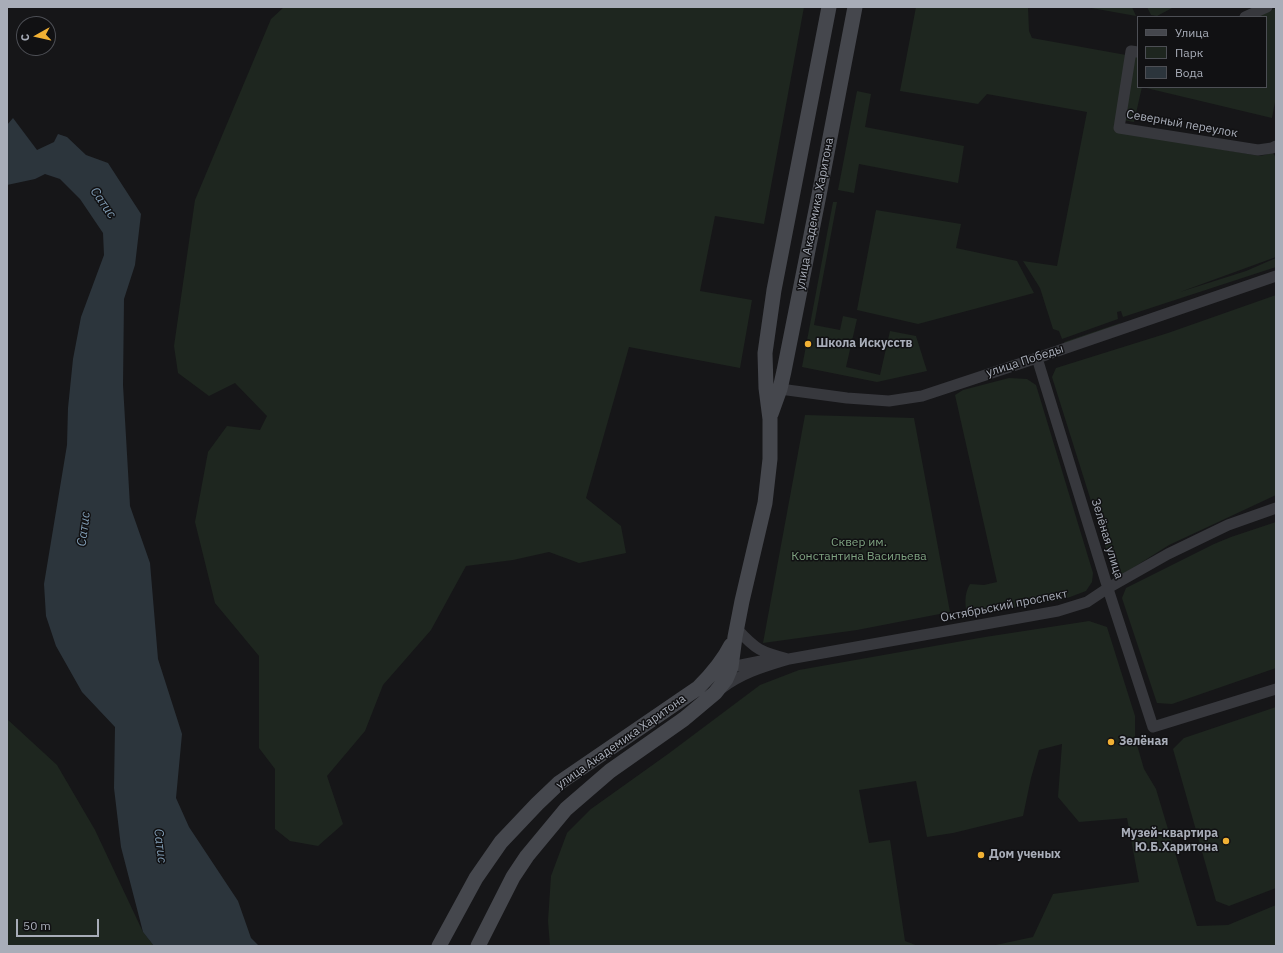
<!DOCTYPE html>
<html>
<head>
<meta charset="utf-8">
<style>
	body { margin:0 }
	#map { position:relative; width:1283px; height:953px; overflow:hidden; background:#161618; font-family:"IBM Plex Sans",sans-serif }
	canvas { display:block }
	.frame { position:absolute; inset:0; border:8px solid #a8adb8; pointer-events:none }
	.legend { position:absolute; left:1137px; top:16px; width:130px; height:72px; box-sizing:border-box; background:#111113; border:1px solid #4d4f55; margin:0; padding:5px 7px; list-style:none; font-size:12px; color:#a8adb8 }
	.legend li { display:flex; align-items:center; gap:8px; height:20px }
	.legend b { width:20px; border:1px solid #4d4f55 }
	.north { position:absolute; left:16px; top:16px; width:40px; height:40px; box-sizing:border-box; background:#111113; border:1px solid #4d4f55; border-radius:50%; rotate:262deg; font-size:11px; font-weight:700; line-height:16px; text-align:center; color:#a8adb8 }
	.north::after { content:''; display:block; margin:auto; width:14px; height:18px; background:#f2b134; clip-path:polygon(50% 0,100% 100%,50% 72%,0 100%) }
	.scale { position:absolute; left:16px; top:919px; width:83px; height:18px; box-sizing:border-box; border:2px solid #a8adb8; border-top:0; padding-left:5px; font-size:12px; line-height:14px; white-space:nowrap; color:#a8adb8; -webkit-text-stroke:3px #111113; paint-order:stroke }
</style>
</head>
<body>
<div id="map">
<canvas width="1283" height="953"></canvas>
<div class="frame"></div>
<ul class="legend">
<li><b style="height:5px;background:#45474d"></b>Улица</li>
<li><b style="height:11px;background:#1e261f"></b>Парк</li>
<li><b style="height:11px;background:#2c353c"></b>Вода</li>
</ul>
<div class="north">С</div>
<div class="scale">50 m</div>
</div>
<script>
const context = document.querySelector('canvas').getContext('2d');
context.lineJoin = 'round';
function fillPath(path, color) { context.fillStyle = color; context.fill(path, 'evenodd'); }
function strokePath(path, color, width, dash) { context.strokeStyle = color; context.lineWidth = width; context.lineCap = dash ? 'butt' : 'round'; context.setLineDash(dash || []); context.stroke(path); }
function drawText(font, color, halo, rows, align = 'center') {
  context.font = font + ' "IBM Plex Sans",sans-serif'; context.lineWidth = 3; context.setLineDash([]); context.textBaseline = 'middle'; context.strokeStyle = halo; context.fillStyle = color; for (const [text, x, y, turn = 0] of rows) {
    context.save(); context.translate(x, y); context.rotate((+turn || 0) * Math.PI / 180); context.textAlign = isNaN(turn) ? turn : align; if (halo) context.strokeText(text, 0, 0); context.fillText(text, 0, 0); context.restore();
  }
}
fillPath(new Path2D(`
	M284 7H804L764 224 715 216 700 291 752 300 740 368 629 347 586 498 621 526 626 553 579 563 549 552 513 560 466 566 431 630 383 685 365 731 327 776 343 824 318 846 290 841 275 829V769L259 748V656L215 603 195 522 208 452 227 426 260 430 267 416 235 383 209 396 178 373 174 346 195 200 271 19Z
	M916 7H1028L1029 31 1032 38 1126 55 1114 131 1260 156 1273 153 1276 158V257L1180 292 1246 271 1276 258V267L1123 317 1121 311 1117 312 1118 319 1062 339 1059 331 1053 329 1040 288 1023 261 1057 266 1087 112 987 94 978 104 900 91Z
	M1086 7H1132L1136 16Z
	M1147 7H1174L1157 16 1151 15Z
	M1276 8V101L1275 102 1272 118 1142 87 1134 122 1123 120 1135 55 1138 56V87H1266V17H1256Z
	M857 91 871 94 865 127 964 146 958 183 859 164 854 193 838 190Z
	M833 202H837L814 325 840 330 843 316 857 319 846 367 880 375 890 331 916 336 927 371 877 382 802 367Z
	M876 210 961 224 956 248 1017 261 1034 293 918 324 857 310Z
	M1276 295V495L1169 545 1120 576 1114 574 1052 377 1056 368 1168 333Z
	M1120 323 1122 327 1065 346 1064 342Z
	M1009 378 1027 379 1036 385 1093 573 1092 582 1086 591 1062 600 967 615C965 604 964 594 970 584L984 585 997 582 955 395 963 390Z
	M805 415 914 418 950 612 857 630 763 643Z
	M1276 522V668L1172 704 1157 703 1122 598 1126 588 1214 544 1231 537Z
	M1089 621 1107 627 1135 716V738L1144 769 1156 789 1197 926 1228 925 1276 905V946H991L1033 937 1053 894 1139 882 1127 818 1079 822 1058 797 1062 744 1039 750 1031 778 1023 816 953 833 927 837 916 781 859 790 869 843 890 840 905 941 918 946H550L548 921 551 876 567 833 591 809 668 754 760 685 799 670 985 637Z
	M1276 707V888L1229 906 1216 901 1173 749 1184 738Z
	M7 719 57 765 95 830 143 932 154 946H7Z`), '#1e261f');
fillPath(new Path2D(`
	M13 118 37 150 54 142 58 134 67 137 86 155 108 163 141 214 135 265 124 299 123 385 130 506 150 563 158 659 182 734 176 798 189 827 238 901 251 938 259 946H154L143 932 121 847 114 788 115 727 82 692 56 646 46 616 44 584 67 445 68 408 73 359 81 317 104 255 103 233 80 199 60 179 45 174 35 179 7 185V125Z`), '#2c353c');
strokePath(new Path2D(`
	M1245 17 1267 7
	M1138 52 1131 51 1119 128 1258 150 1272 148 1276 146
	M1037 358 1110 595 1153 727 1276 689
	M780 389 847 398 889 401 922 396 1037 358 1276 276
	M737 629C756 650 761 652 788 659
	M725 670 731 667 766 660
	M722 688C744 672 763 667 789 659L1058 611 1087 602 1108 588 1168 554 1228 525 1276 508`), '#37383d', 11);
strokePath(new Path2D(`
	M771 414 780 389 784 371 819 195 855 7
	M439 946 476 878 501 842 537 804 559 783 698 688C712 674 723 661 731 645
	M478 946 513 877 527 856 566 809 610 771 684 719 715 693 726 679 731 667 735 637 742 601 765 503 770 459V419L766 388 765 353 774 290 829 7`), '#45474d', 15);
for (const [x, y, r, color] of [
	[808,344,4,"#f2b134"],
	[1111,742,4,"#f2b134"],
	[1226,841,4,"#f2b134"],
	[981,855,4,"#f2b134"]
]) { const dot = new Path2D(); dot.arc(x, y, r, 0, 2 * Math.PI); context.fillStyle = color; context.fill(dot); strokePath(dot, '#111113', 1.5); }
drawText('12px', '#a8adb8', '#111113', [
	["Северный переулок",1182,124,10],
	["улица Академика Харитона",815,214,-79],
	["улица Победы",1025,361,-18],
	["Зелёная улица",1107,539,73],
	["Октябрьский проспект",1004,606,-11],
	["улица Академика Харитона",621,742,-35]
]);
drawText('bold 12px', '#a8adb8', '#111113', [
	["Школа Искусств",816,344],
	["Зелёная",1119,742],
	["Музей-квартира",1218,834,"right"],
	["Ю.Б.Харитона",1218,848,"right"],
	["Дом ученых",989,855]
], 'left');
drawText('12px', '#7fa381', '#111113', [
	["Сквер им.",859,543],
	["Константина Васильева",859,557]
]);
drawText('italic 13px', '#7f9bb3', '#111113', [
	["Сатис",103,203,55],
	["Сатис",84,529,-83],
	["Сатис",160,846,83]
]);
</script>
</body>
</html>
